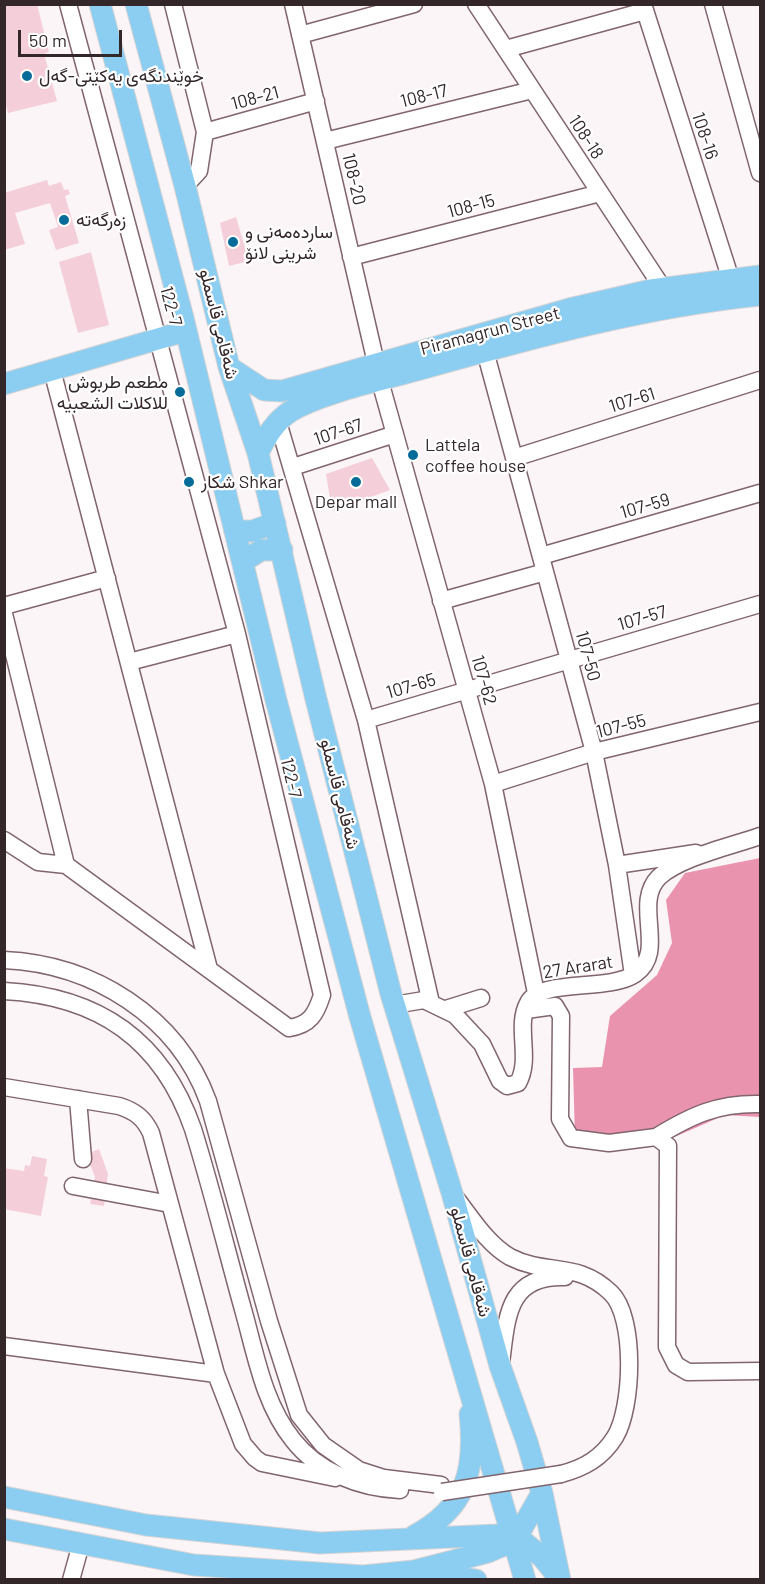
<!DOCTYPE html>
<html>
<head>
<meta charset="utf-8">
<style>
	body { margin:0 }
	#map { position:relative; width:765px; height:1584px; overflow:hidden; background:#fcf5f7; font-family:Barlow,sans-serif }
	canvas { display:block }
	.frame { position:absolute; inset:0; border:6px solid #33272a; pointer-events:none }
	.scale { position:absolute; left:18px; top:30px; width:104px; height:27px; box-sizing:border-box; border:3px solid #33272a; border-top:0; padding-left:8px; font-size:18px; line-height:21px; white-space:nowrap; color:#33272a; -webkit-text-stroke:4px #fff; paint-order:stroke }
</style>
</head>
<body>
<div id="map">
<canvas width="765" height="1584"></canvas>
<div class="frame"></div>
<div class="scale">50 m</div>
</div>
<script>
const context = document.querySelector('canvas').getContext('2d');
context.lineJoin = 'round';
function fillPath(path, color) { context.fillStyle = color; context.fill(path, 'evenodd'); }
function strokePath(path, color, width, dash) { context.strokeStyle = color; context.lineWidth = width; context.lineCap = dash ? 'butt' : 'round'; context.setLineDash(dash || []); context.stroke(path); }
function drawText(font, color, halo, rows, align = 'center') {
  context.font = font + ' Barlow,Vazirmatn,sans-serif'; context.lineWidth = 4.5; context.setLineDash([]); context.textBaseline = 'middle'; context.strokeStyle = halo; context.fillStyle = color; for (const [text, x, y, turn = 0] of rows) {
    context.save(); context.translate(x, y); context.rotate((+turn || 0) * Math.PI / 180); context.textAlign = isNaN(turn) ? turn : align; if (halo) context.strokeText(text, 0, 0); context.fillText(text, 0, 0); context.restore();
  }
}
fillPath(new Path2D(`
	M760 858V1117L725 1115 656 1145 575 1138 573 1068 602 1067 610 1016 657 975 672 943 666 900 685 873Z`), '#ea93af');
fillPath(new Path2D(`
	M8 4H37L49 52 44 54 57 101 8 113 4 98V8Z
	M47 180 49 186 61 182 64 190 68 189 70 194 65 196 79 243 56 250 49 230 58 227 50 203 15 213 25 244 4 250V193Z
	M236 217 249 261 229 266 220 223Z
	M91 252 109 325 78 333 59 262Z
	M372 458 390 490 332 511 326 474Z
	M99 1149 108 1174 104 1206 90 1204 95 1177 86 1154Z
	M32 1156 47 1159 44 1176 48 1177 41 1216 4 1209V1168L24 1171 25 1165 30 1166Z`), '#f4cfd9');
const minor = new Path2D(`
	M173 4 205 132 199 171 185 186
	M293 4 376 363
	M476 4 664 290
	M643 4 731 280
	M713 4 760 173
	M300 35 414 4
	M506 49 645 11
	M205 132 316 101
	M325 141 532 90
	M351 257 600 193
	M485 351 594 752 617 865 633 975
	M52 370 209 969
	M380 381 493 784 536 993
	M278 422 366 720 431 1003
	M514 458 760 380
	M293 467 395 434
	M541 556 760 493
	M441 601 545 572
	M4 606 107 578
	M4 614 66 865 289 1028C310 1025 316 1014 322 995L237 634 68 4
	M129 662 237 634
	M366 720 760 604
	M493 784 594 752 760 712
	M4 840 38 862 66 865
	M617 865 696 853
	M4 960C93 964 177 1016 208 1101L269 1321 299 1415 323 1445 359 1470 384 1478 441 1485
	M4 991C99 996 162 1040 193 1129 212 1190 227 1252 244 1313 256 1356 264 1404 293 1440 318 1472 359 1488 400 1490
	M394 1005 424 1000 455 1015 482 1044 500 1081 507 1086 518 1083C532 1058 515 1027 528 1003 540 978 608 992 635 974 668 952 632 904 659 877 681 857 732 846 760 836
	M446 1009 481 998
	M526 1010 555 1006 561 1016 560 1119 571 1138 609 1143 656 1137 668 1146 667 1347 676 1365 688 1372 760 1371
	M4 1087 119 1106C135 1111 144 1118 151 1133L216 1374 243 1444 255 1458 262 1463 335 1478
	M78 1099 83 1159
	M656 1137C692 1115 718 1103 760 1104
	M73 1186 170 1204
	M455 1197C471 1217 487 1244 510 1257 547 1276 577 1260 611 1293 636 1317 633 1408 615 1437 602 1458 584 1468 561 1474
	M4 1346 216 1374
	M501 1363C507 1317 507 1275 565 1277
	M71 1580 81 1544`);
const major = new Path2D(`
	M100 4 183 318 276 700 360 1017 525 1580
	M136 4 185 186 229 367 258 453 315 695 391 994 452 1193 500 1366 527 1442 542 1493 560 1580
	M229 367 264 390 282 391 569 309 651 290 760 276
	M4 384 185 331
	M258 453C266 437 275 421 291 411 321 393 382 380 417 370 532 338 642 307 760 295
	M236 531H252L275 523
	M244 561 261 550H282
	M4 1497 146 1525 320 1543 497 1535 522 1528 542 1493
	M4 1529 194 1565 363 1576 414 1571 488 1552 502 1546 512 1533
	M512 1532 543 1558 559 1578
	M414 1536C466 1508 476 1472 470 1414
	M426 1572 476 1580`);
strokePath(minor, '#80656d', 19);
strokePath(major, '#d6d4d4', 23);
strokePath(minor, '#fff', 16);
strokePath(major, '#8bcef2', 21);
const minorBridge = new Path2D(`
	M442 1492 561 1474`);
strokePath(minorBridge, '#80656d', 19, []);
strokePath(minorBridge, '#fff', 16);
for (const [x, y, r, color] of [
	[27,76,6,"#056c9a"],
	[64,220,6,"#056c9a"],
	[233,242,6,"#056c9a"],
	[180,392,6,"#056c9a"],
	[413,455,6,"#056c9a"],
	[189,482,6,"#056c9a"],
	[356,482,6,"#056c9a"]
]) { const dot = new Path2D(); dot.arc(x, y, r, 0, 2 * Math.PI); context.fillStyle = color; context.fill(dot); strokePath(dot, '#fff', 2); }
drawText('18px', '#33272a', '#fff', [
	["خوێندنگەی یەکێتی-گەل",39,76],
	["زەرگەتە",76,220],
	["ساردەمەنی و",245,232],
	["شرینی لانۆ",245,253],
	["مطعم طربوش",168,382,"right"],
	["للاكلات الشعبيه",168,403,"right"],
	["Lattela",425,445],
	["coffee house",425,466],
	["شکار Shkar",201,482],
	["Depar mall",356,502,"center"]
], 'left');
drawText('18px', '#33272a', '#fff', [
	["108-17",424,96,-14],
	["108-21",255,98,-15],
	["108-16",705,136,72],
	["108-18",586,137,57],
	["108-20",354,179,77],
	["108-15",471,206,-15],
	["122-7",171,306,75],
	["شەقامی قاسملو",219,324,76],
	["Piramagrun Street",490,331,-15],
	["107-61",632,400,-17],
	["107-67",338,432,-18],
	["107-59",645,506,-16],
	["107-57",642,618,-16],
	["107-50",588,656,75],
	["107-62",484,680,74],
	["107-65",411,686,-16],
	["107-55",621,726,-14],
	["122-7",291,778,77],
	["شەقامی قاسملو",340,794,76],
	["27 Ararat",578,967,-9],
	["شەقامی قاسملو",471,1262,75]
]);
</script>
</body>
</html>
